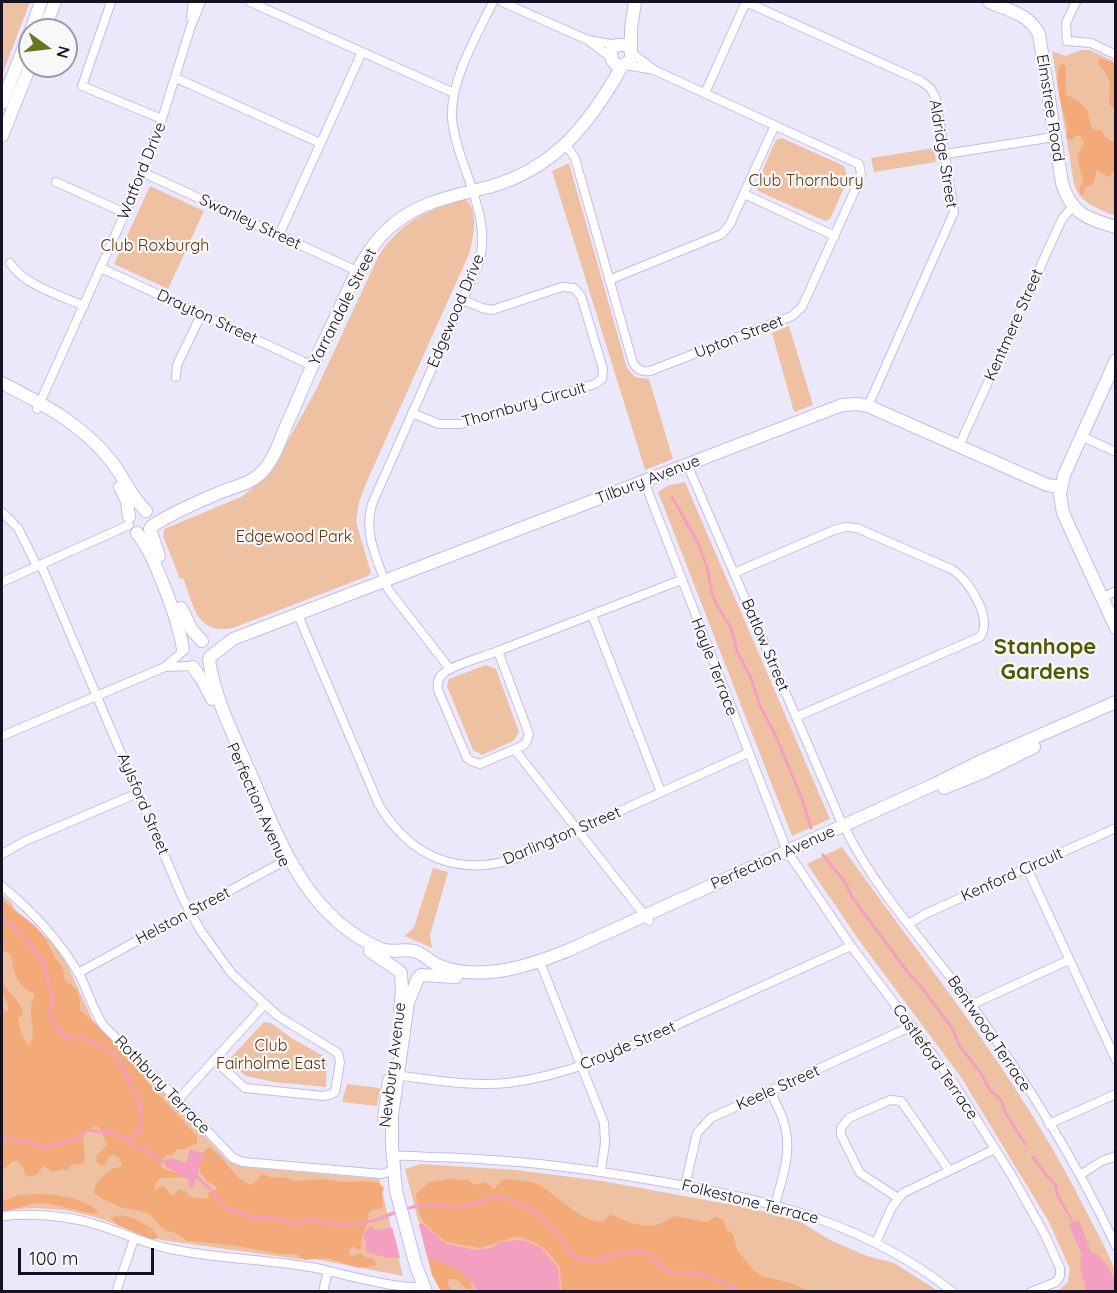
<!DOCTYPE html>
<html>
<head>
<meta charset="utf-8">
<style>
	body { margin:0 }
	#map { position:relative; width:1117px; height:1293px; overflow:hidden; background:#ece8fc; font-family:Quicksand,sans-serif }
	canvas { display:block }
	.frame { position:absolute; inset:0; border:3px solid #161123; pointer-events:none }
	.north { position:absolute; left:18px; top:18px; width:60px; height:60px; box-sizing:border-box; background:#f8f8f8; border:2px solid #9e9ca3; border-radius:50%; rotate:105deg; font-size:16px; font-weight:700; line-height:24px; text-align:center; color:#161123 }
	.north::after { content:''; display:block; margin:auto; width:21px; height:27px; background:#6b741d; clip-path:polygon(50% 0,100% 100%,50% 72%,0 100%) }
	.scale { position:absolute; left:18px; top:1248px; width:136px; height:27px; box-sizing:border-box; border:3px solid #161123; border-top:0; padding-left:8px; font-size:18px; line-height:21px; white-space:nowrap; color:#161123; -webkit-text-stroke:4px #f8f8f8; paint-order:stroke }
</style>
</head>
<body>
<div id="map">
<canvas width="1117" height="1293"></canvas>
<div class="frame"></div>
<div class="north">N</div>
<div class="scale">100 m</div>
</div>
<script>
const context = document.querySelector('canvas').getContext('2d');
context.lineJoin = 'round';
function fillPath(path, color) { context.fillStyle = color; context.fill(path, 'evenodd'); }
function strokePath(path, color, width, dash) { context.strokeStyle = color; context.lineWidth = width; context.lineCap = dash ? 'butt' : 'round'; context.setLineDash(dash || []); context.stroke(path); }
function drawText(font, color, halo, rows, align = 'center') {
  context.font = font + ' Quicksand,sans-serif'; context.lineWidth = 4.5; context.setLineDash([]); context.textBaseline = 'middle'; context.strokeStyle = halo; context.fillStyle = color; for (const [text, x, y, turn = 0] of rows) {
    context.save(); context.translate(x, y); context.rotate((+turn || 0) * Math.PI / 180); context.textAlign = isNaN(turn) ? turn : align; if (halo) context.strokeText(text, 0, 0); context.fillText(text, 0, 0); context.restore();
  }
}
fillPath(new Path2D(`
	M2 2H30L2 75Z
	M1081 50H1090L1115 62V216C1098 208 1080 204 1074 184L1052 51 1066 56Z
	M782 138 844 166 848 179 830 219 825 221 758 191 756 185 776 140Z
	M934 148 936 162 874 172 871 158Z
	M569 163 627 368 635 377 649 379 673 459 645 470 552 171Z
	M150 186 204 211 168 289 114 264Z
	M464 199C480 207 473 239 469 254L368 479 359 502 356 522 371 573 368 576 233 628C196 635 194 606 183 578L180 579 163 536 164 529 241 497 269 475 316 390 379 255C396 229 417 215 446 205 453 203 457 200 464 199Z
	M789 326 813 405 794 412 772 333Z
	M685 482 830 819 792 836 658 492 667 486Z
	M486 665 496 669 519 732 513 741 482 755 473 750 447 686 449 679Z
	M842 847C926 965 1019 1077 1084 1207 1091 1222 1113 1259 1115 1273 1116 1279 1115 1286 1115 1291H1058L1068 1282 1070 1269 1049 1222 961 1077 861 943 807 864Z
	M433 868 448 872 430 935 432 948 405 936 414 927Z
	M2 895 12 903 16 913 43 936 51 940 67 964 93 1021 100 1030 177 1106 226 1159 231 1163 245 1167 379 1179 403 1276 315 1259H302L305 1260 161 1240 95 1217 65 1210 35 1208 2 1210Z
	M264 1022 271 1023 293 1039 327 1058 326 1087 274 1082 246 1076 231 1064V1057Z
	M347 1084 380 1088 377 1106 342 1102Z
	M420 1164 516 1170 602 1181 749 1208 799 1221 832 1241 867 1256 894 1263 938 1291H441L432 1275 405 1169Z`), '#eec1a3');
fillPath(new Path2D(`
	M1099 58 1115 63V111L1109 103C1110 83 1113 79 1098 64Z
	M1062 63 1066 67 1065 94 1077 100 1087 110 1092 129 1102 130 1106 138 1114 142 1115 145 1114 172 1108 177 1097 170 1093 184 1085 188 1082 196 1079 191 1083 181 1077 156 1084 143 1080 136 1077 135 1072 140 1067 139C1066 134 1068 130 1067 125 1063 110 1051 76 1062 63Z
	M2 900 34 925 45 937 55 958 62 966 65 980 76 989 80 1000V1010L123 1047 147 1082 197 1136V1143L185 1149H177L173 1155H166L160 1165C167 1173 177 1171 185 1177L160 1178 155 1184V1190L161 1186 165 1187 171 1195H174L179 1189 186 1192 191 1197 209 1199 207 1193 216 1190 217 1187 207 1181 200 1172 201 1154 209 1147C226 1157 232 1179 252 1185L262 1174 273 1178 284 1177 295 1181 322 1179 344 1182 363 1181 379 1183 384 1188 382 1194 383 1207 380 1209H373L368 1213C370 1226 359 1233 362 1249H357L352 1246 348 1254 352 1256 361 1253 366 1258 374 1259 376 1266 359 1268 327 1258 305 1260 296 1254H282L231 1245 188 1241 173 1232 166 1231 148 1213 120 1207 103 1199 94 1193C94 1182 109 1167 120 1167L122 1164 119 1158 113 1155 109 1157 104 1166 97 1163 96 1156 107 1145 99 1127H93L83 1136 85 1162 78 1165 72 1164 67 1171 63 1169 53 1172 44 1166 37 1174 29 1177 26 1175 22 1166 17 1161H13L2 1171V1007L6 1012 9 1009 7 1002 2 993V981C8 994 21 1000 23 1014L18 1019C19 1027 23 1041 30 1045 38 1026 25 1014 35 994 16 987 14 971 11 955L5 951 2 952Z
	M448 1179 468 1180 475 1185 485 1182 494 1189 501 1181 507 1179 531 1182 540 1185 580 1215 591 1220 603 1222 610 1214C631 1223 651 1234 673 1216L707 1222 715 1217 723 1219 726 1229 733 1234 737 1250 754 1271 761 1276 791 1283 809 1291H562L560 1267 547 1251 534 1242 517 1236 480 1248 446 1242 424 1223 419 1214 416 1194 429 1182Z
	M42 1194C63 1195 82 1198 98 1211L96 1214C78 1212 57 1203 39 1203 26 1204 14 1210 2 1212V1201L19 1195Z
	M119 1215C131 1216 155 1226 158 1238L152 1240 117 1225 111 1218Z
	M428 1258C446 1263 469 1268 472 1289H467L456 1279H448V1285L453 1291H441L432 1275Z`), '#f3aa78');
fillPath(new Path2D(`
	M190 1149 204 1154 193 1188 188 1186 189 1180 166 1167V1160L171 1158 186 1163Z
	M1066 1208 1074 1222 1079 1220 1091 1252C1105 1255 1116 1278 1115 1291H1086L1080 1264 1082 1255 1069 1225 1072 1223 1065 1209Z
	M415 1224H423L446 1244 475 1250 491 1248 501 1242 519 1240 529 1242 541 1248 558 1268 560 1291H479L459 1270 446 1264 428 1258H388L366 1252V1242L363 1236 366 1230 371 1226 376 1230Z`), '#f49fc0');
fillPath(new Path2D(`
	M418 1221 428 1261H401L391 1223Z`), '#ece8fc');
strokePath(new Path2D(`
	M672 497 698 543 707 567 712 594 717 605 731 628 737 651 751 678 760 706 775 734 802 799 811 828
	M823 855 845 882 852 897 909 974 919 984 952 1028 959 1045 980 1072 990 1090 1001 1100 1005 1112 1025 1144
	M2 917 26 939 43 962 53 999 50 1015 57 1029 68 1038 85 1039 116 1054 139 1101 141 1115V1127L136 1135 127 1140
	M2 1136 7 1140 30 1142 44 1147 74 1140 88 1130 106 1132 127 1140 168 1164
	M1033 1157 1046 1175 1055 1184 1058 1196 1067 1212
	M194 1174 215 1194 219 1202 226 1209 252 1217 281 1219 295 1225 311 1220 337 1225H350L376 1220 399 1211
	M405 1209C411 1208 417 1205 423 1205 435 1204 447 1208 459 1207 471 1206 479 1201 490 1198 509 1193 534 1211 547 1223 551 1227 556 1232 560 1236 566 1245 569 1255 581 1259 602 1266 619 1249 639 1251 653 1252 656 1266 668 1271 676 1275 686 1272 695 1273 710 1275 729 1285 742 1292`), '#f49fc0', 3);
const street = new Path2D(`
	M111 2 82 86 162 119
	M250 2 454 93
	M502 2 588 40 616 45
	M746 2 921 81 931 89 936 99 954 212 868 406
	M1076 2 1066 23 1067 41 1091 43 1116 55
	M191 17 193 2
	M588 40 610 57
	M632 53 653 69
	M176 78 320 143
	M705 93 746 2
	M566 145 575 158 633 363C638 370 642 372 650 371L792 316 802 307 860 179 861 173 859 164 654 70 626 65
	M946 154 1054 137
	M142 172 357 271
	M56 182 125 213
	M744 194 835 236
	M279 235 362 52
	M10 263C25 286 60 295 84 306
	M101 268 313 366
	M609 280 722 234 730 224 775 125
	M176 377 177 365 201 315
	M37 409 134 193 162 119 191 26 201 2
	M412 413 439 424H461L595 384 602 379 603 369 581 296 574 288 562 287 492 310 482 308 463 300
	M1081 436 1116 452
	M959 446 1062 219 1073 206
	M687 464 843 826
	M644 481 787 851 851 946 953 1082 1012 1176 1045 1235 1060 1268V1276L1056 1282 1031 1292
	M2 512 18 528 37 566
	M41 565 183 899 201 931 232 974 278 1016 338 1053 340 1062 335 1092 332 1094 323 1096 245 1088 214 1060
	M734 573 834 530 846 527 857 528 951 569C968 578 994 619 980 637L796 717
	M385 581C375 555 364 532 372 504L478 265C495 217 456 165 452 118 450 80 477 35 493 2
	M2 582 129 525
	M384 582 390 592 450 669
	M1102 598 1116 591
	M298 615 379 805C410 856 456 877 514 859L748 753
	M592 615 661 792
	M498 651 529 734 526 743 522 746 480 764 471 761 467 758 438 690C437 684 438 677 444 673 452 665 486 656 498 651Z
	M498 651 681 580
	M165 667 190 666
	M2 736 165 667 183 651
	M515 750 649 921
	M847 832C878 894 929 947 970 1003 1025 1079 1076 1161 1116 1246
	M2 854 25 841 138 793
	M1027 868 1116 1060
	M2 886C33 912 60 940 80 976 89 993 93 1011 104 1026L178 1100 233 1158 243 1162 382 1174 388 1172
	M909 924 925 914 1116 828
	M540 962 604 1123 605 1143 601 1171
	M78 973 288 859
	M971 1005 1069 960
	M393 1075C432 1079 468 1087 507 1083 574 1075 632 1046 692 1018 745 994 798 970 851 946
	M770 1091C776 1104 784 1117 786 1131 791 1155 781 1182 775 1205
	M178 1100 264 1005
	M1049 1124 1116 1094
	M393 1156C404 1155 417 1156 429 1157 455 1157 480 1159 506 1161 559 1165 611 1173 663 1182 771 1200 865 1223 953 1292
	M1080 1175 1102 1161 1116 1156
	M685 1186 697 1133 711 1118 912 1026
	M898 1198 860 1173 841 1135V1128L849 1118 890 1100 901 1101 949 1170
	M2 1216C36 1213 68 1215 101 1226 123 1233 143 1243 166 1248 215 1259 266 1259 316 1268 338 1273 406 1292 423 1286
	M876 1242 892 1207 903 1193 995 1149
	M116 1292 134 1239
	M323 1292 328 1271`);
const secondary = new Path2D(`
	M989 2C1008 10 1029 14 1039 34L1062 183C1071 214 1088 219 1116 227
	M31 30 41 2
	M44 30 55 2
	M631 50 626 45H616L611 51 612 60 616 65 622 66 631 60V28L635 2
	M2 103 30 32
	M2 136 30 66
	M1116 360 1064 475 1060 494 1063 513 1116 628
	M2 383C43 404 82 424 111 461 124 477 131 497 146 511
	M120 487 127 501 129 517
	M152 526C174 512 197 502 221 492 234 487 252 483 262 472 274 460 280 440 287 424 294 409 300 394 307 378 317 355 329 332 340 308 353 279 365 250 389 228 418 202 453 196 489 187 556 168 590 123 622 66
	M150 529 159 556
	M137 533C154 553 179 622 183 649
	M181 608 192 630 202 641
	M210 657 233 639 842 405 857 404 868 406 1047 485 1061 487
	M209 660C215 700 235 738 251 775 280 843 308 918 381 949 393 954 406 947 417 952 425 955 431 963 440 966 481 982 530 966 569 950L935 784 979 762 1116 702
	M193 667 203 681 212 699
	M944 788 986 771 1034 747
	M370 951 399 971
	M421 975 456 977
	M418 978 408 1003 392 1116V1146L396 1191 416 1266 426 1292
	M400 1010 402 991 401 973
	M384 1119 389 1080`);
strokePath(street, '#c6bbec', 10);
strokePath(secondary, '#c6bbec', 14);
strokePath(street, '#fff', 8);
strokePath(secondary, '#fff', 12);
drawText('16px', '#161123', '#f8f8f8', [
	["Elmstree Road",1050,108,81],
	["Aldridge Street",943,154,81],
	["Watford Drive",142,171,-68],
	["Swanley Street",250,222,25],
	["Yarrandale Street",343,307,-63],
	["Edgewood Drive",456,311,-67],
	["Drayton Street",207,317,25],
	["Kentmere Street",1014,325,-66],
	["Upton Street",739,337,-21],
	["Thornbury Circuit",524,405,-16],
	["Tilbury Avenue",648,480,-21],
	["Batlow Street",765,645,67],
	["Hayle Terrace",714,667,69],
	["Aylsford Street",143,804,67],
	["Perfection Avenue",258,805,66],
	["Darlington Street",562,836,-23],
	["Perfection Avenue",773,858,-24],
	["Kenford Circuit",1012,875,-24],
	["Helston Street",183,916,-28],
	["Bentwood Terrace",989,1034,56],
	["Croyde Street",628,1046,-23],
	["Castleford Terrace",935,1062,55],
	["Newbury Avenue",393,1065,-83],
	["Rothbury Terrace",162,1085,46],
	["Keele Street",778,1088,-24],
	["Folkestone Terrace",750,1202,14]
]);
drawText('16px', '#62340e', '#f8f8f8', [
	["Club Thornbury",806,181],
	["Club Roxburgh",155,246],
	["Edgewood Park",294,537],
	["Club",271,1046],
	["Fairholme East",271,1064]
]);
drawText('bold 22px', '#515900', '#f8f8f8', [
	["Stanhope",1045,647],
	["Gardens",1045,672]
]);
</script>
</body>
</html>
